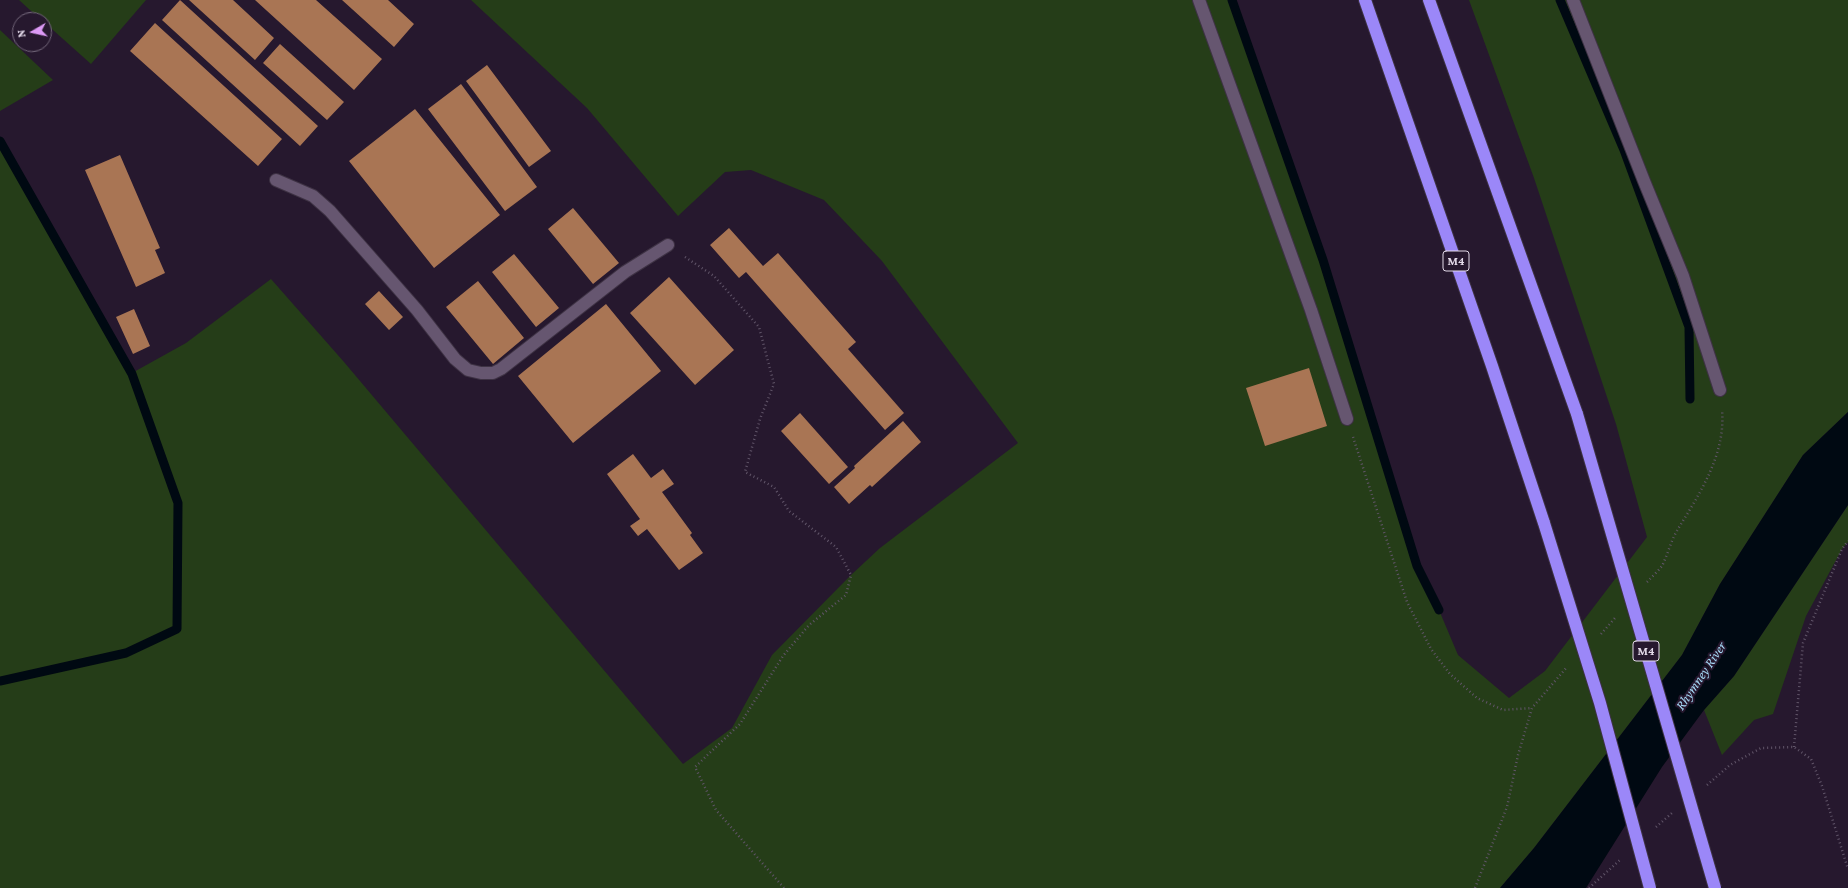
<!DOCTYPE html>
<html>
<head>
<meta charset="utf-8">
<style>
	body { margin:0 }
	#map { position:relative; width:1848px; height:888px; overflow:hidden; background:#26182e; font-family:"Crimson Pro",serif }
	canvas { display:block }
	.north { position:absolute; left:12px; top:12px; width:40px; height:40px; box-sizing:border-box; background:#26182e; border:1px solid #726679; border-radius:50%; rotate:261deg; font-size:11px; font-weight:700; line-height:16px; text-align:center; color:#e3dae9 }
	.north::after { content:''; display:block; margin:auto; width:14px; height:18px; background:#dc99f5; clip-path:polygon(50% 0,100% 100%,50% 72%,0 100%) }
</style>
</head>
<body>
<div id="map">
<canvas width="1848" height="888"></canvas>
<div class="north">N</div>
</div>
<script>
const context = document.querySelector('canvas').getContext('2d');
context.lineJoin = 'round';
function fillPath(path, color) { context.fillStyle = color; context.fill(path, 'evenodd'); }
function strokePath(path, color, width, dash) { context.strokeStyle = color; context.lineWidth = width; context.lineCap = dash ? 'butt' : 'round'; context.setLineDash(dash || []); context.stroke(path); }
function drawText(font, color, halo, rows, align = 'center') {
  context.font = font + ' "Crimson Pro",serif'; context.lineWidth = 4; context.setLineDash([]); context.textBaseline = 'middle'; context.strokeStyle = halo; context.fillStyle = color; for (const [text, x, y, turn = 0] of rows) {
    context.save(); context.translate(x, y); context.rotate((+turn || 0) * Math.PI / 180); context.textAlign = isNaN(turn) ? turn : align; if (halo) context.strokeText(text, 0, 0); context.fillText(text, 0, 0); context.restore();
  }
}
fillPath(new Path2D(`
	M19 0H146L91 64 44 22V20H41Z
	M471 0H1232L1323 260 1417 566 1439 610 1458 655 1509 698 1545 671 1647 537 1616 424 1534 178 1469 0H1848V412L1803 455 1720 584 1682 655 1534 848 1500 888H0V141L132 373 186 343 271 279 344 362 683 764 732 728 772 655 851 575 880 548 1018 443 882 261 824 200 751 170 725 172 678 216 587 108Z
	M0 30 53 80 0 111Z
	M1848 505V542L1842 549 1806 616 1773 714 1754 720 1722 755 1704 710 1734 676Z`), '#253d18');
fillPath(new Path2D(`
	M1848 412V505L1734 676 1704 710 1662 767 1586 888H1500L1534 848 1682 655 1720 584 1803 455Z`), '#000912');
strokePath(new Path2D(`
	M1232 0 1323 260 1417 566 1439 610
	M1560 0 1624 150 1689 327 1690 399
	M0 141 132 374 178 503 177 629 126 653 0 681`), '#000912', 9);
fillPath(new Path2D(`
	M180 0 318 126 300 146 162 20Z
	M189 0H233L274 38 255 60Z
	M255 0H316L382 59 354 90Z
	M342 0H388L414 24 394 47Z
	M155 23 282 139 258 166 130 51Z
	M280 44 344 102 327 120 263 63Z
	M487 65 551 151 529 167 466 81Z
	M461 84 537 187 505 211 428 109Z
	M415 109 500 215 434 268 349 161Z
	M120 155 160 248 155 250 165 273 136 287 85 170Z
	M573 208 619 263 593 284 548 229Z
	M729 228 763 266 778 253 856 342 848 349 904 413 885 430 746 272 739 278 710 245Z
	M514 254 559 308 536 327 492 272Z
	M669 277 734 350 695 385 630 313Z
	M478 281 524 338 493 364 446 307Z
	M379 291 403 317 389 330 365 304Z
	M606 304 661 371 573 443 518 376Z
	M134 309 150 346 133 354 116 317Z
	M1309 368 1327 426 1265 446 1246 388Z
	M800 413 848 467 829 484 781 431Z
	M903 421 921 442 872 487 870 485 849 504 834 487 855 468 854 466Z
	M633 454 651 478 663 469 674 484 662 492 692 533 690 535 703 553 679 570 647 529 638 536 630 526 640 519 607 474Z`), '#a97554');
const lane = new Path2D(`
	M1199 0 1311 310 1347 419
	M1573 0 1644 181 1683 276 1720 390
	M276 180 313 196 330 211 417 310 455 359 468 370 481 373H493L501 369 625 272 668 245`);
const highway = new Path2D(`
	M1365 0 1492 366 1544 523
	M1429 0 1577 414`);
strokePath(lane, '#3e3244', 14);
strokePath(highway, '#3e3244', 14);
strokePath(new Path2D(`
	M685 257 714 276 759 327 774 384 760 419 745 472 774 487 789 511 836 547 851 575 846 595 809 625 783 656 740 724 695 767 716 810 784 888
	M1353 437 1407 602 1431 649 1450 674 1477 698 1503 710 1532 708
	M1647 582C1652 577 1658 571 1662 566 1668 554 1671 540 1678 529 1700 493 1726 454 1722 410
	M1601 634 1615 618
	M1794 747 1803 643 1842 549 1848 541
	M1707 785 1730 765 1761 748 1794 747 1811 759 1822 786 1848 869
	M1656 827 1672 813
	M1475 888 1507 807 1518 755 1532 708 1567 667
	M1589 888 1620 860`), '#615569', 2.5, [1, 3]);
strokePath(lane, '#665670', 12);
strokePath(highway, '#9b87f8', 12);
const highwayBridge = new Path2D(`
	M1577 414 1715 888
	M1544 523 1600 703 1650 888`);
strokePath(highwayBridge, '#3e3244', 14, []);
strokePath(highwayBridge, '#9b87f8', 12);
for (const [x, y, w] of [
	[1456,261,26],
	[1646,651,26]
]) { const box = new Path2D(); box.roundRect(x - w / 2, y - 10, w, 20, 3); context.fillStyle = '#26182e'; context.fill(box); strokePath(box, '#e3dae9', 1); }
drawText('bold 12px', '#e3dae9', null, [
	["M4",1456,261],
	["M4",1646,651]
]);
drawText('italic 14px', '#a6d9f6', '#26182e', [
	["Rhymney River",1701,676,-56]
]);
</script>
</body>
</html>
